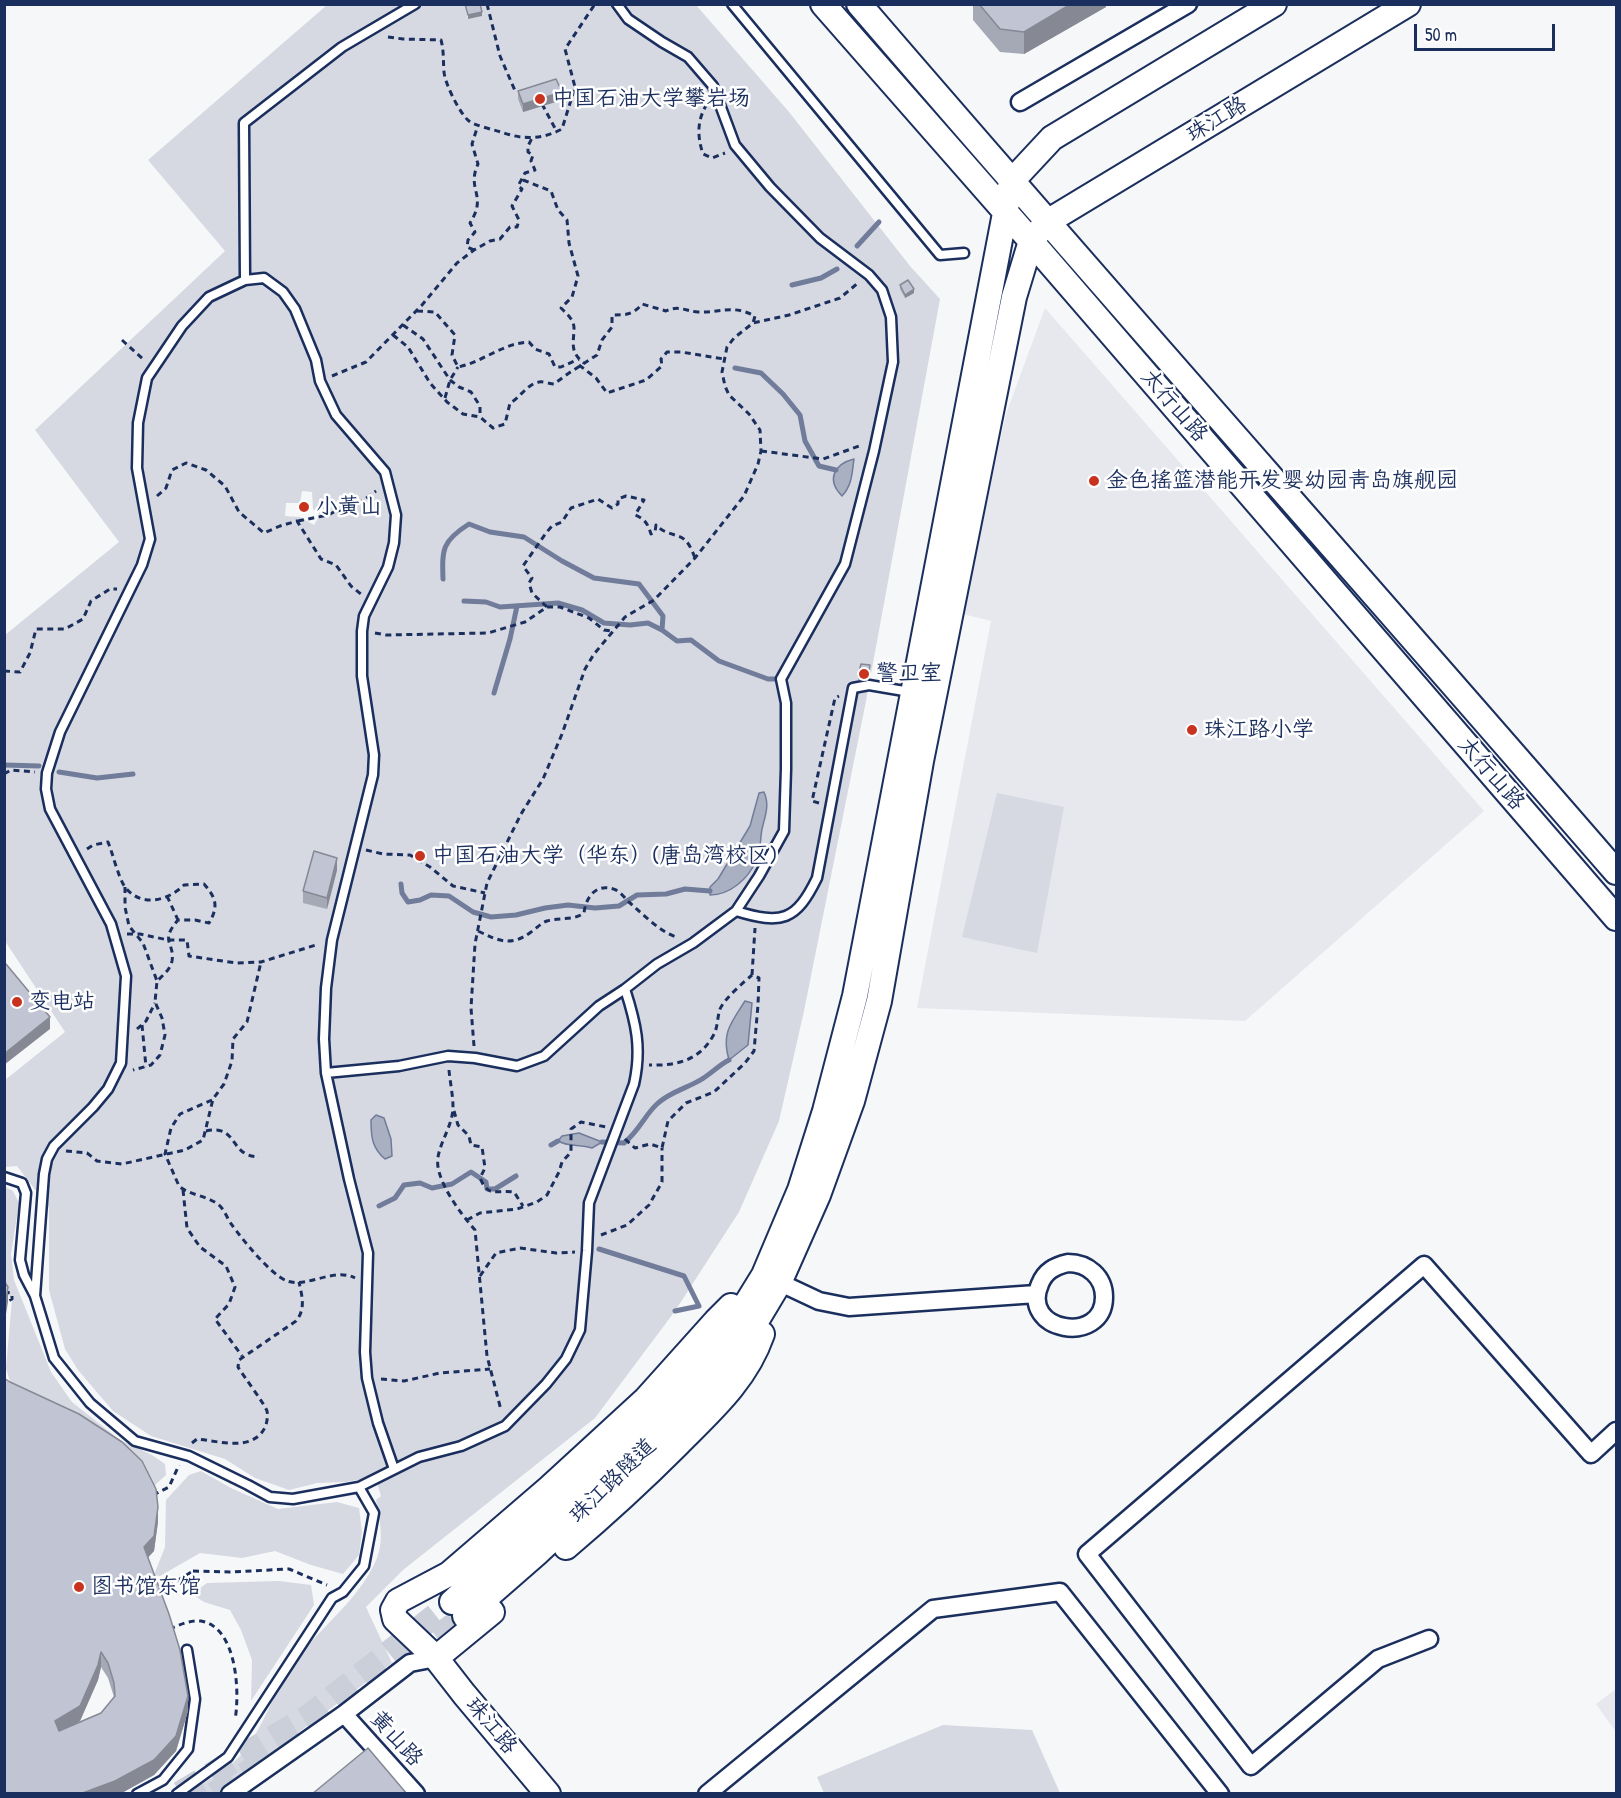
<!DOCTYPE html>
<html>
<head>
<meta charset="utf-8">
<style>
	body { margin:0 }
	#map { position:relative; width:1621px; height:1798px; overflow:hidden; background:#f6f7f9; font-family:"Patrick Hand",sans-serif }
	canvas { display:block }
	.frame { position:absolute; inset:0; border:6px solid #1b2f5e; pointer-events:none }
	.scale { position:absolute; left:1414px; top:24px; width:141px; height:27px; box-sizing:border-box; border:3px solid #1b2f5e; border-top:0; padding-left:8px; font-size:18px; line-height:21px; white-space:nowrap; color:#1b2f5e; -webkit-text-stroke:4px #fff; paint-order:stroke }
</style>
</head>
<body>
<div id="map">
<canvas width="1621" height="1798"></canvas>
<div class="frame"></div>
<div class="scale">50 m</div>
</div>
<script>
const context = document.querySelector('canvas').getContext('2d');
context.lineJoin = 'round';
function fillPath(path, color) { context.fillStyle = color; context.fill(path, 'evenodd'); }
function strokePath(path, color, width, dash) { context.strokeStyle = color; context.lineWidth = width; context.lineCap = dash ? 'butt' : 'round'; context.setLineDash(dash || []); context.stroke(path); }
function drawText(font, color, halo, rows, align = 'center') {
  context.font = font + ' "Patrick Hand","LXGW WenKai TC",sans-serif'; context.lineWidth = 5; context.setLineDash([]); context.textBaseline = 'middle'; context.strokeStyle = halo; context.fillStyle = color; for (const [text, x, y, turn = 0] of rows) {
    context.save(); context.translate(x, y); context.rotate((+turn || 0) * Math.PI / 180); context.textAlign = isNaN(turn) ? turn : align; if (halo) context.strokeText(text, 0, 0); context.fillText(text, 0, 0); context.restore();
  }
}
fillPath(new Path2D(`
	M1045 308 1484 811 1245 1021 917 1008 991 621 963 614 1006 414Z
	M1616 1689V1732L1596 1704Z`), '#e6e8ee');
fillPath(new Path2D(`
	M327 5H465L468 19 480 5H696L789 112 910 266 940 299 866 701 804 1011 779 1121 739 1212 675 1311 595 1418 403 1570 366 1607 392 1663 237 1778 210 1793H189C203 1783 229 1768 240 1756 262 1731 272 1696 290 1669 316 1629 359 1602 377 1558 384 1539 380 1519 376 1500L381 1496 375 1477 346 1482 317 1483 289 1490 255 1478 225 1459 151 1436 113 1411 78 1370 65 1349 49 1290V1208L17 1166 5 1167V1080L65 1032 5 941V635L119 542 35 430 225 251 148 160ZM302 491 312 492 313 509 320 515 314 525 300 517 285 516 286 503H300ZM764 792 761 832 757 860 711 887 718 880 750 826 758 793Z
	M997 793 1064 807 1037 953 962 937Z
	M4 1186 13 1191 19 1203 11 1254 14 1280 51 1372 72 1402 120 1440 152 1455 165 1464 166 1475 153 1487 13 1392 6 1368 12 1299 5 1291Z
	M201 1471 231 1488 278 1509 337 1502 359 1508 362 1532 359 1555 343 1574 311 1565 275 1551 242 1558 200 1553 160 1576 154 1575 165 1547 166 1500 189 1475Z
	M279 1581 311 1585 314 1605 251 1701 252 1660 241 1630 230 1610 204 1602 192 1594 207 1583Z
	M943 1725 1032 1730 1060 1793H824L817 1777Z`), '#d6d9e2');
const water = new Path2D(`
	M854 459C852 473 852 486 842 496 826 480 834 464 854 459Z
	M764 792C770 805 765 816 762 829 760 839 761 852 756 861 748 879 730 895 710 895V887L718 879 750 826 759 793Z
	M745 1001 752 1003 748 1045 729 1060C721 1033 731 1023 745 1001Z
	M376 1115 384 1118 391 1139 392 1156 385 1159C372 1148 371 1137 371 1120Z
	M579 1133 602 1142 592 1148C580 1144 568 1147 558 1141L562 1136Z`);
fillPath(water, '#a9b0c1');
strokePath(water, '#707c99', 1.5);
strokePath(new Path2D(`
	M857 246 879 222
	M792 285 821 278 837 269
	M735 368 761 373 783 394 800 415 805 441 819 466 836 470
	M443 579C442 549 442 541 469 524L490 532 524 537 562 561 594 578 639 584 663 616 662 630 677 641 691 640 719 661 768 679H781
	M464 601 486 602 500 607 558 603 582 610 604 623 630 625 648 623 662 630
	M494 693 510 639 517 606
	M4 765 39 766
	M59 772 97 778 133 774
	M401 884 402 893 408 902 420 900 431 895 449 896 473 912 491 917 516 915 545 908 568 905 595 908 619 906 637 895 666 894 685 889 710 891
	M602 1142 624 1143C640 1130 644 1116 657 1104 669 1092 688 1088 702 1079 712 1073 719 1065 729 1060
	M551 1145 558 1141
	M379 1206 395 1198 404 1185 420 1183 432 1188 452 1184 471 1172 486 1182 487 1189H495L516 1176
	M599 1249 684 1276 699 1306 675 1311`), '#707c99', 5);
strokePath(new Path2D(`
	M408 1659 465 1616
	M180 1793 309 1716 452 1602
	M214 1794 263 1763`), '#cacfda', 24, [24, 12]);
const lane = new Path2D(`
	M732 4 940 255 964 253
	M245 280 264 278 283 292 295 309 316 360 320 381 336 415 385 472 396 515 394 543 388 567 364 616 362 631V676L374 755 373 775 332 940 326 988 324 1039 326 1073 349 1179 368 1253 365 1352 367 1378 378 1423 394 1469
	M736 911C782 925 796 921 817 878L853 688 869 685 910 692
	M326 1073 399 1066 448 1056 475 1058 517 1066 544 1056 599 1006 625 989
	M4 1177 22 1183 26 1193 20 1260 24 1275 35 1296 54 1358 90 1403 135 1441 189 1456 248 1485 270 1497 293 1499 359 1487 374 1513 364 1566 343 1592 332 1598 228 1757 177 1794
	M35 1296 44 1174 47 1159 54 1146 93 1107 108 1089 121 1063 126 976 111 924 50 809 46 789 47 773 60 732 142 565 150 539 137 468 138 423 147 378 182 326 209 297 245 280 244 123 342 47 415 4
	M359 1487 419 1457 461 1446 505 1426 546 1384 566 1359 580 1330 587 1251 589 1203 634 1084C642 1048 636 1023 625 989L657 964 693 943 736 911 759 876 784 831 786 769V703L781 679 845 564 874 451 893 362 891 317 882 290 869 275 820 238 770 187 735 145 713 86 688 57 662 42 628 19 617 4
	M137 1794 163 1780 188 1749 195 1699 187 1650`);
const street = new Path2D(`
	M1020 102 1188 4
	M1068 1263C1088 1263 1104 1277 1104 1297 1104 1346 1019 1332 1040 1284 1045 1271 1055 1266 1068 1263Z
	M770 1278 819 1301 849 1307 1036 1294
	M1429 1639 1378 1659 1251 1766 1087 1554 1424 1265 1591 1454 1616 1431
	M344 1714 416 1794
	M230 1794 344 1714 410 1663 436 1658
	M707 1794 933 1609 1060 1592 1220 1794`);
const secondary = new Path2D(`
	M823 4 1031 241 1616 918
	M859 4C1109 295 1365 582 1616 872
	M566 1547C605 1514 642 1480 678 1444 712 1410 746 1380 762 1334
	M452 1602 620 1449 701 1366 735 1322 764 1275 800 1190 825 1111 855 996 1011 182 1052 138 1274 4
	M465 1616 536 1554 633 1463 717 1378 749 1333 779 1283 818 1195 852 1101 879 1001 921 761 1014 297 1031 241 1047 222 1408 4
	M436 1658 492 1612
	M548 1794 464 1694 436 1658 395 1619 393 1610 398 1601 449 1574 549 1488 646 1399 716 1321 731 1306`);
strokePath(lane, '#1b2f5e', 13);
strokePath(street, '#1b2f5e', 21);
strokePath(secondary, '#1b2f5e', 28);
strokePath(new Path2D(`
	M487 4 500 56 516 93
	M388 37 403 39 441 40C444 51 443 60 444 72 445 84 460 114 469 121 475 126 496 130 504 133 525 140 543 139 562 129L575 87 565 49 595 4
	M542 104 557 132
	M707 104C697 120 697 136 703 154L712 158 725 153
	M523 180 551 191 558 210 567 220 569 243 578 276 572 297 561 308C567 314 574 320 574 328 574 342 569 352 584 363
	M474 250 467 247 468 240 475 232 470 223C488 195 466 190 478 164L472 144 478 125
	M417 311 435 312 455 335 452 355 458 367C483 362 503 343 529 342L535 349 549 354 555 367H561L579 359
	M403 325 423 339 450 380 459 387 471 392 480 406V417
	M393 335 408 347 430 383 447 402 463 414 480 417 493 428 505 424 510 403C520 398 527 384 539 382 543 381 550 384 554 384L569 373 597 355 602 340 612 327V315C626 315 633 315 642 304L666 311C679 305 685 311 698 312 720 313 732 304 755 316L753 323
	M122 340 143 359
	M579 365 596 378 607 393 646 380 662 366 661 359 667 352H681L724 359
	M332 376 366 362 422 305 457 263 474 250 490 241 500 239 510 227H517L519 220 512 206 522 189 518 186 525 173 535 170 531 161 533 155 528 152V146L532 138
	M445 398 450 380 458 367
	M761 451 823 459 862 445
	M157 496 166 488 172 470 186 463 206 470 225 486 239 512 264 533 280 526 297 521 321 559 336 565 351 586 362 595
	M298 521 328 515 334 512 350 510 376 491
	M547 607 532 593 529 583 532 578 523 566 546 533 552 526 562 522 571 508 598 499 612 508 618 504V499L626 496 644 500 635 515C645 519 648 524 651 534L655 532 656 525C666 536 679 533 686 541 690 545 693 553 695 558
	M375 633 386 635 488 633 525 622 547 607H560L589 618 604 630 613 631
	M4 671 20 672 30 653 36 629H65L83 619 91 601 110 589H117
	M4 774 11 770 35 772
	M819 803 812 801 835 698 839 696
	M87 849 93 845 108 842C113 854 118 877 125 887 141 908 168 901 184 885L204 884C216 898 219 906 209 923L195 920H178C159 942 175 942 172 961 170 970 163 975 157 981L155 1002 162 1018 165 1035 160 1055 151 1065 133 1070
	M366 850 383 854 410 855 430 867 453 886 485 893
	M125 887V907L129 926 143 943 157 981
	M167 896 178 920
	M478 931C499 941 511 947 531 932 537 928 541 923 547 921 560 917 573 921 584 913 586 896 597 882 616 890 622 893 625 899 630 903 644 915 659 931 676 937
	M127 934H140L168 940H187L189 956 236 963 261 962 319 944
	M752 975 755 928
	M142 1025 146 1067
	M137 1029 146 1021 155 1003
	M474 1046 471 1008 475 944 487 883 521 814 543 779 562 734 585 669 594 654 625 617 654 600 695 558 744 496 758 464 761 451 760 430 749 414 729 395 725 386 722 372 727 347 734 338 753 323 789 315 840 298 858 283
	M449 1070C450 1082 453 1095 453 1107 453 1124 441 1140 438 1157 434 1179 461 1214 475 1230L487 1356 501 1410
	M212 1100 180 1114 171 1128 165 1154 179 1186C190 1196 208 1195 220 1206 225 1211 228 1220 232 1225 242 1239 271 1275 287 1281 308 1288 334 1267 355 1278
	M454 1111 458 1125 469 1136 471 1145 482 1147 485 1168 480 1178C489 1199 496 1189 514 1192L523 1206
	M206 1131C239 1124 228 1156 259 1157
	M625 1139 635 1148 650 1144 662 1148 668 1121 686 1103 714 1092 745 1063 754 1051 758 1005 759 978 752 975C743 983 725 998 720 1009 717 1018 718 1028 713 1036 699 1061 675 1066 649 1065
	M66 1151 87 1153 97 1161 122 1164 185 1150 203 1140 213 1099 224 1084 232 1061 233 1039 247 1022 261 962
	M183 1190 187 1228 200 1247 226 1266 235 1287 229 1304 215 1319 242 1356
	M467 1220 480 1213 517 1209 537 1202 547 1195 559 1172 562 1162 571 1152V1129L581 1122 606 1127
	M601 1235 627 1225 649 1205 662 1182V1148
	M480 1276 496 1253 520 1248 556 1253 575 1252
	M4 1291 12 1294V1299L4 1303
	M381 1379 404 1381 440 1373 490 1369
	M192 1443 197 1439C219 1441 255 1453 266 1425 267 1421 268 1416 267 1411 264 1403 244 1377 238 1367L239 1360 296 1321C306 1309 302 1296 299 1282
	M153 1495 169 1487 179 1465
	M193 1571 230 1572 289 1569 327 1585
	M169 1629C180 1625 189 1620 201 1621 237 1627 240 1692 235 1720`), '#1b2f5e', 3, [6, 4.5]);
strokePath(lane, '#fff', 8);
strokePath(street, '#fff', 16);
strokePath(secondary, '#fff', 24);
strokePath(new Path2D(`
	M159 1592 193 1571`), '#1b2f5e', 3, [6, 4.5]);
fillPath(new Path2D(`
	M973 4H1106V7L1024 54 1000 52 973 20Z
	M518 91 562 100 523 112 518 99Z
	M900 285 914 293 905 298 900 289Z
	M870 669 868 681 858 680V676Z
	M337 870 327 909 303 903V891Z
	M158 1522 154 1551 148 1557 188 1711 176 1751 154 1775 120 1794H4ZM101 1667 108 1678 114 1697 101 1713 74 1725 80 1721 98 1680Z`), '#a5a9b5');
fillPath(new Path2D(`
	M1071 4H1106V7L1024 54V32Z
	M482 12V16L468 19V15Z
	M562 92V100L523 112V104Z
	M914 289V293L905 298V295Z
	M337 858V870L327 909V898Z
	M50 1017V1029L4 1065V1054Z
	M8 1287V1302L4 1326V1311Z
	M158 1507V1522L154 1551 144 1562V1547Z
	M101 1652V1667L98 1680 80 1721 55 1736V1721Z
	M188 1696V1711L176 1751 154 1775 120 1794H80Z`), '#868994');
const building = new Path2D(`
	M465 4H480L482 12 468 15Z
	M979 4H1071L1024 32 1000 29Z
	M556 79 562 92 523 104 518 91Z
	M908 280 914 289 905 295 900 285Z
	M861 664 870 665 868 677 858 676Z
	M314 851 337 858 327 898 303 891Z
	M6 964 50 1017 4 1054V965Z
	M4 1281 8 1287 4 1311Z
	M4 1378 10 1382 79 1414 122 1442 142 1461 156 1489 158 1507 154 1536 144 1547 169 1614 180 1650 188 1696 176 1736 154 1760 115 1781 80 1794H4ZM101 1652 108 1663 114 1683 115 1696 101 1713 59 1731 55 1721 80 1706 98 1665Z
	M368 1748 407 1794H312Z`);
fillPath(building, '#c0c4d3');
strokePath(building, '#868994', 1.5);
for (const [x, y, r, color] of [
	[540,99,6,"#c8321e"],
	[1094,481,6,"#c8321e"],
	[304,507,6,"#c8321e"],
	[864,674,6,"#c8321e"],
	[1192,730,6,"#c8321e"],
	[420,856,6,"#c8321e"],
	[17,1002,6,"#c8321e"],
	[79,1587,6,"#c8321e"]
]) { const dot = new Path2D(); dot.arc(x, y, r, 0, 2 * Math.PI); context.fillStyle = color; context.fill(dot); strokePath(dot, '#fff', 2); }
drawText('22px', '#1b2f5e', '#fff', [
	["中国石油大学攀岩场",552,99],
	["金色摇篮潜能开发婴幼园青岛旗舰园",1106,481],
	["小黄山",316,507],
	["警卫室",876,674],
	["珠江路小学",1204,730],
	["中国石油大学（华东）(唐岛湾校区)",432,856],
	["变电站",29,1002],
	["图书馆东馆",91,1587]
], 'left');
drawText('22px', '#1b2f5e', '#fff', [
	["珠江路",1217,120,-31],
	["太行山路",1174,406,49],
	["太行山路",1491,774,49],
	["珠江路隧道",613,1481,-44],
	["珠江路",491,1726,50],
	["黄山路",396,1739,48]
]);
</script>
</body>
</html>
